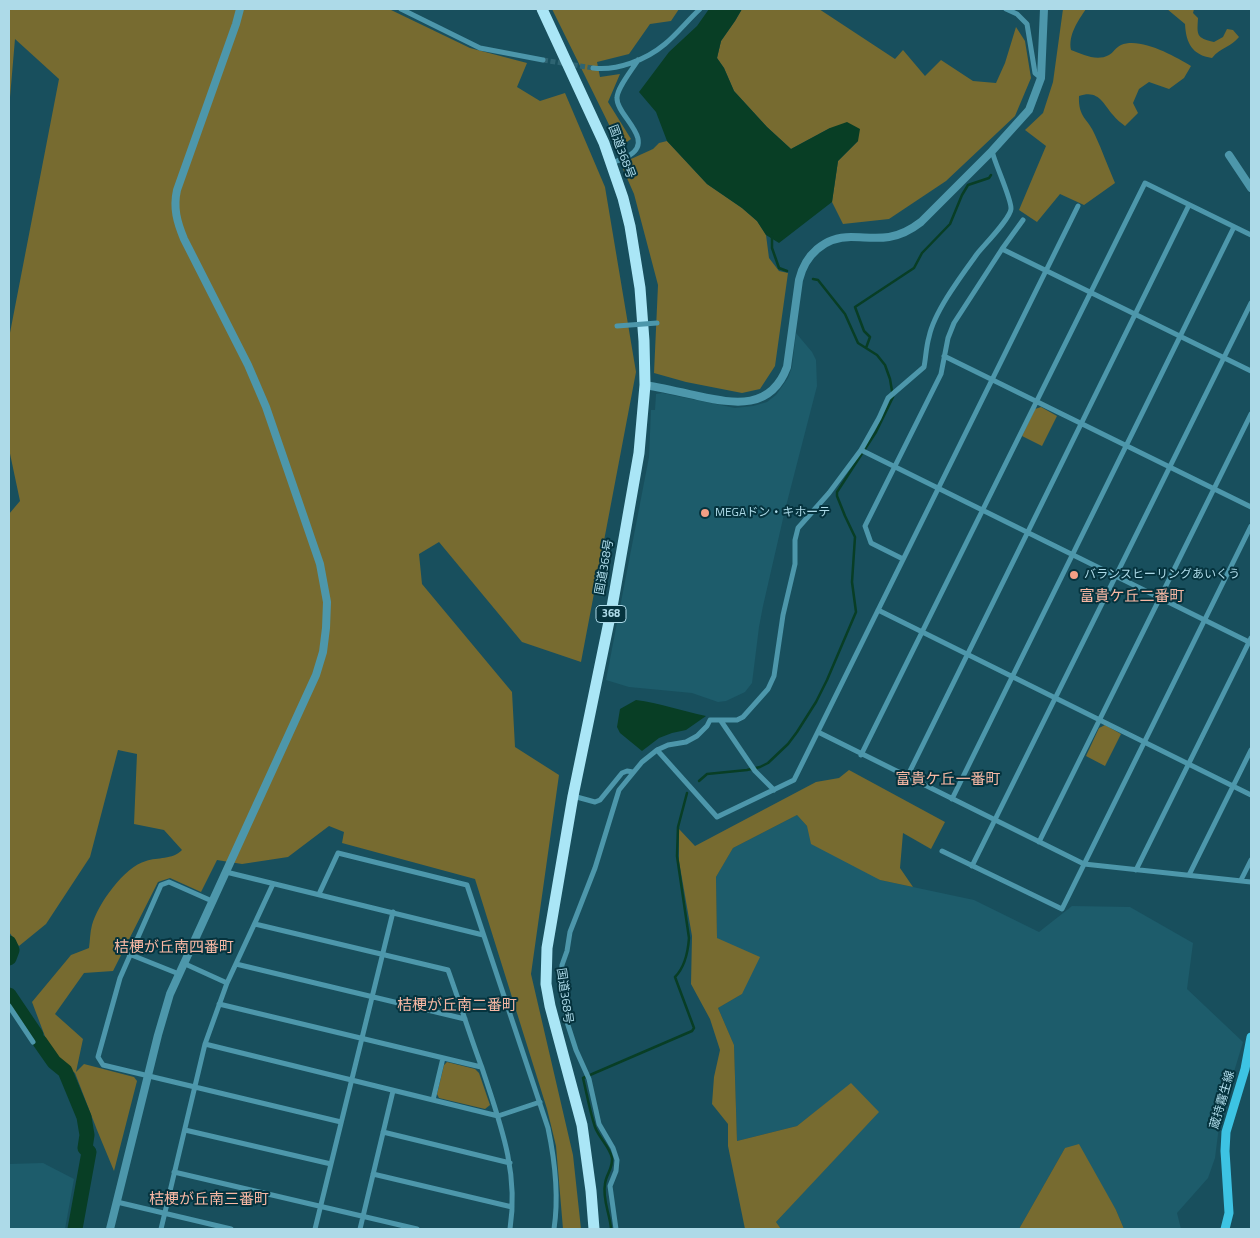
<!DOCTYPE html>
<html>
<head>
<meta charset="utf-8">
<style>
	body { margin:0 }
	#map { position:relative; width:1260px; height:1238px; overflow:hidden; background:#184f5d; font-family:"Titillium Web",sans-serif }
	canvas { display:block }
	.frame { position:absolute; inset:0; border:10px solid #addae8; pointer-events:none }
</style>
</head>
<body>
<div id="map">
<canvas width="1260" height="1238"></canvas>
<div class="frame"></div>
</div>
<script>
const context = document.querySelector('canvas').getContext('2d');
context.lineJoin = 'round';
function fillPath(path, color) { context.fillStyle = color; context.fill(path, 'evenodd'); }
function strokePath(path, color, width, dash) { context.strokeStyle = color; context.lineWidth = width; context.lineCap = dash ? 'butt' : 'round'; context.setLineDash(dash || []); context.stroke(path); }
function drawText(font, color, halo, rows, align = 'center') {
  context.font = font + ' "Titillium Web","Noto Sans JP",sans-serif'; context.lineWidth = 4; context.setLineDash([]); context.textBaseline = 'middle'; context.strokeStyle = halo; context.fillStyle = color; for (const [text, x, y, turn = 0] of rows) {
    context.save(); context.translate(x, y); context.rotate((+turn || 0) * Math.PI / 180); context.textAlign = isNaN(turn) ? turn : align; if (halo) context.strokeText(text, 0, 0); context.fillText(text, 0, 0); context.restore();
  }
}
fillPath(new Path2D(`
	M796 333 812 352 816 360 817 386 785 510 763 606 759 627 752 683 745 692 726 701 718 702 692 693 629 687 606 680 649 457 651 410H655L656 394 662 393 735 408 753 406 767 402 776 395 788 378 792 367Z
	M797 815 807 826 880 880 974 900 1039 932 1072 906 1130 907 1193 943 1187 989 1243 1042 1220 1118 1215 1158 1208 1178 1177 1213 1181 1229H1124L1116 1210 1065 1148 1019 1229H781L776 1222 878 1112 851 1084 797 1126 737 1141 734 1045 718 1008 742 994 717 938 716 877 733 848Z
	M43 1163 74 1179 65 1229H9V1164Z`), '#1d5c6b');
fillPath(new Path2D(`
	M9 9H389L470 48 527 63 517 87 540 101 565 93 605 187 636 372 581 662 522 642 439 542 419 554 422 584 512 692 515 747 559 775 531 974 573 1155 581 1229H563L556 1146 547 1109 475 879 342 843 344 832 329 826 288 857 242 864 217 860 201 892 170 878 158 882 113 971 84 973 55 1014 83 1039 76 1072 84 1064 134 1077 137 1081 114 1171 97 1130 75 1073 52 1055 32 1002 71 955 89 948C90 941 90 932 92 925 98 904 124 867 146 861 158 857 172 860 182 850L164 830 134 824 137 754 118 750 90 857 46 924 19 946 9 932V514L20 501 9 449V338L59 79 15 39 9 109Z
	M552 9H679L671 21 650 24 629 54 597 62 600 77 620 74 608 102 631 139 620 147Z
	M742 9H819L895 59 903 50 925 76 941 60 973 81 996 83 1005 63 1016 27 1025 41 1031 78 1015 116 946 181 889 219 843 224 832 202 838 161 858 141 830 128 791 149 767 127 734 91 724 68 717 58 721 41 735 21Z
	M1063 9H1086C1078 21 1068 35 1071 50 1083 54 1096 62 1109 55 1113 53 1116 47 1121 45 1141 37 1174 56 1191 66L1184 78 1169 89 1149 82 1139 89 1133 103 1138 113 1125 126C1121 123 1116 119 1113 115 1103 103 1098 89 1079 96 1078 118 1088 118 1095 135 1102 150 1108 167 1115 183L1084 205 1060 194 1037 222 1019 210 1046 146 1025 130 1043 113 1053 82Z
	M1167 9H1194L1193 13 1198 18C1197 35 1196 38 1214 42L1223 37 1227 29 1233 30 1239 37C1231 47 1221 47 1212 58 1192 55 1186 43 1185 24Z
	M667 141 707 184 742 208 757 221 766 235 769 258 779 271 788 273 775 366 760 389 742 393 686 382 654 373 658 285 634 194 623 169 631 159 653 149 659 143Z
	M1041 407 1057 416 1042 446 1022 436 1035 409Z
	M1105 725 1121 734 1105 766 1086 756 1099 728Z
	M849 770 945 822 931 849 903 833 900 868 913 887 880 880 811 844 807 826 797 815 733 848 716 877 717 938 760 957 742 994 718 1008 734 1045 737 1141 797 1126 851 1083 879 1112 776 1222 781 1229H745L728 1146V1124L712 1104 714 1077 720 1050 710 1019 691 984 692 936 679 861V829L695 846 816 782 839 778Z
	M447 1062 475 1069 479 1073 490 1105 485 1109 439 1098 437 1094 444 1065Z
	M1079 1144 1116 1210 1124 1229H1019L1065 1148Z`), '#776b30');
fillPath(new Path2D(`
	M709 9H742L735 21 721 41 717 58 724 68 734 91 767 127 791 149 830 128 847 122 860 129 858 141 838 161 832 202 779 243 766 235 757 221 742 208 707 184 667 141 656 112 639 92 669 52 697 26Z
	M636 700C659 703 682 711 706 716L686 730 672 733 659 738 642 751 620 733 617 727 620 709Z`), '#083e25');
strokePath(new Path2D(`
	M772 236V248L779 268 787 271
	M866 348 870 337 864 331 855 307 914 268 922 253 950 224 962 195 968 185 989 178 991 175
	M699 781 707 774 747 770 760 767 768 763 788 744 797 732 816 702 827 680 856 612 852 582 855 537 845 516 837 496V492L876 432 893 397 890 379 885 365 877 355 858 343 845 314 818 280 813 279
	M611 1229C610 1214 602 1199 605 1184 606 1174 613 1169 612 1158 610 1147 599 1138 595 1127 590 1112 587 1095 583 1078L692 1031 694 1028 675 977C685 967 688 952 689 938L677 856 678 827 687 793`), '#083e25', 2.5);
strokePath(new Path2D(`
	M9 943 12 950 9 958
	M9 995 36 1035
	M40 1042 54 1062 65 1071 84 1117 87 1135 85 1148 89 1152 75 1229`), '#083e25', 15);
strokePath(new Path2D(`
	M543 60 593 68`), '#2e6472', 5, [5, 2.5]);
strokePath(new Path2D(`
	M401 9 480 48 543 60
	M1006 9 1017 14 1027 24 1035 73 1041 78
	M593 68C617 71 646 60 665 44 677 34 688 20 700 9
	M612 163C618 160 625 159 630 155 655 139 616 115 617 98 617 88 632 70 638 60
	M1002 249 1023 220
	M944 356 1251 507
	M861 450 1251 643
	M903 559 871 543 865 526 941 374 948 338 954 323 1002 249 1251 371
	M878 610 1251 795
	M721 721 755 771 774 790
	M818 732 1084 864 1251 882
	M657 750 717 817 794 780 1078 206
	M861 755 1145 183 1251 235
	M907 777 1189 205
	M573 796 595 802 600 800 622 773 627 771 633 772
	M952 799 1234 227
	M1039 842 1251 414
	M942 851 1062 909 1251 526
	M972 866 1251 303
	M1136 870 1251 638
	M226 872 483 935
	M1189 875 1251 750
	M1241 880 1251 860
	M319 894 338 853 467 885 548 1128C555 1161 559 1196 554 1229
	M212 901 169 882 161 885 120 978 98 1057 103 1065 341 1122
	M255 924 448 970C460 1003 470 1036 482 1068 500 1123 519 1171 510 1229
	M129 954 179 974
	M183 963 227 983
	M236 964 465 1019
	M219 1004 481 1067
	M9 1006 33 1042
	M205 1044 498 1116 540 1102
	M433 1100 443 1058
	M185 1130 331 1164
	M383 1132 510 1163
	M174 1172 417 1229
	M373 1174 512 1207
	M117 1202 231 1229
	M161 1229 205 1044 227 983 273 884
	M315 1229 393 912
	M360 1229 393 1091
	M616 1229 610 1186 616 1171 617 1160 613 1148 599 1124 589 1079 576 1050 567 1022 561 987 562 965 567 951 570 932 595 868 619 790 642 762 657 750 668 745 686 742 697 736 707 726 710 720H737L743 717 768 689 774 676 783 615 795 564V540L798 528 829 493 861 450 879 418 888 398 924 367C926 357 926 347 929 337 934 312 961 276 977 254 984 245 1010 219 1011 209 1012 200 995 164 992 151`), '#4d97ab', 5);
strokePath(new Path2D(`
	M1229 155 1251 188
	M645 385C663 388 680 392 698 396 735 404 771 410 787 367L799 280C805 255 824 237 851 237 864 237 876 239 889 237 901 235 912 229 921 222L992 151 1029 110 1041 78 1044 9
	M110 1229 158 1035 170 994 316 675 323 652 326 628 327 602 320 564 266 407 248 365 184 239C177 222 173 208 177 190L236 24 240 9`), '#4d97ab', 8);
strokePath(new Path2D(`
	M1225 1229 1229 1213 1225 1151 1226 1132 1245 1069 1251 1037`), '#3dc3e3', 9);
strokePath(new Path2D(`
	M542 9 604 143 623 198 630 226 640 288 644 341 645 385 639 453 612 607 573 796 547 948 546 984 550 1006 582 1125 591 1191 594 1229`), '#aae6f6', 11);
strokePath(new Path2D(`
	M617 326 657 323`), '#4d97ab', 5);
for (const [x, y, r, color] of [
	[705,513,5,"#f39f85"],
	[1074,575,5,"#f39f85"]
]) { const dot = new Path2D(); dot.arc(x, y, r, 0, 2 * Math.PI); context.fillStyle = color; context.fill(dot); strokePath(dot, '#05333e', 2); }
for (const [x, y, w] of [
	[611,614,30]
]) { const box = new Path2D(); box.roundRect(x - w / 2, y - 8.5, w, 17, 4); context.fillStyle = '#05333e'; context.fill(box); strokePath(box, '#addae8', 1); }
drawText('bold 11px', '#addae8', null, [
	["368",611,614]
]);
drawText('12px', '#addae8', '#05333e', [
	["国道368号",621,152,70],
	["国道368号",605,567,-80],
	["国道368号",564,996,82],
	["蔵持霧生線",1223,1100,-74]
]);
drawText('12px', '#addae8', '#05333e', [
	["MEGAドン・キホーテ",715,513],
	["バランスヒーリングあいくう",1084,575]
], 'left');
drawText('15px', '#f8b8a4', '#05333e', [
	["富貴ケ丘二番町",1132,597],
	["富貴ケ丘一番町",948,780],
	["桔梗が丘南四番町",174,948],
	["桔梗が丘南二番町",457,1006],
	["桔梗が丘南三番町",209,1200]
]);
</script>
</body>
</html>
